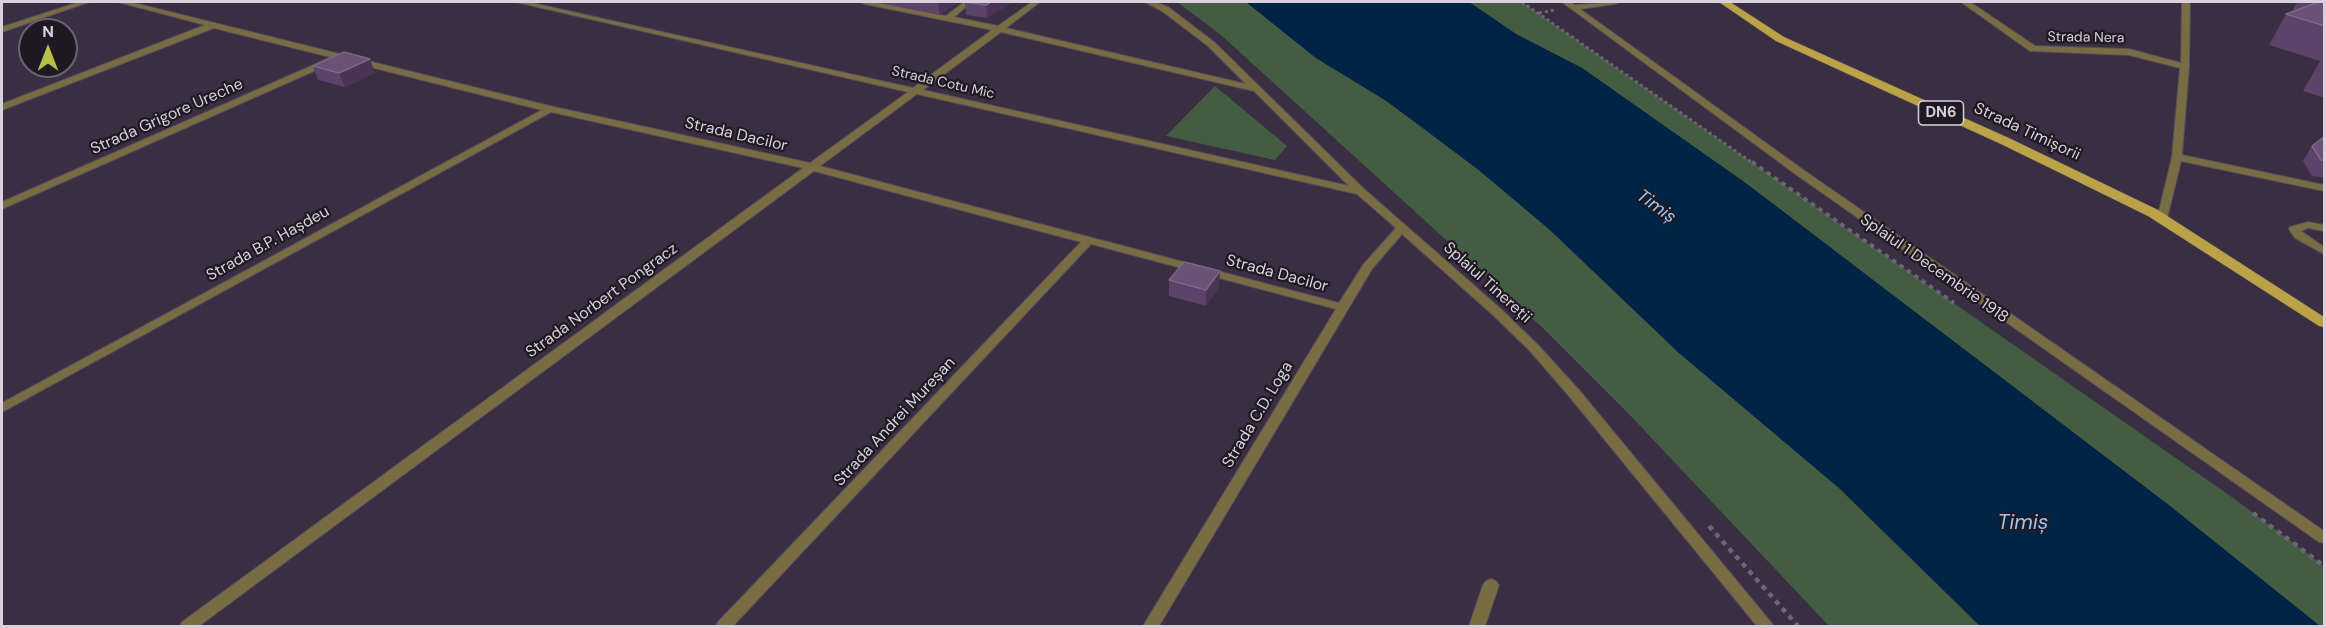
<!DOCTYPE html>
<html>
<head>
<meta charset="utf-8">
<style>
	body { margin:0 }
	#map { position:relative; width:2326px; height:628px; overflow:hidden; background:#3a2e42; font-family:"DM Sans",sans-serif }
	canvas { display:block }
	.frame { position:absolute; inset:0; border:3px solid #d8d1dd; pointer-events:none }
	.north { position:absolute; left:18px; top:18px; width:60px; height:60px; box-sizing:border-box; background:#1e1922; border:2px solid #68636d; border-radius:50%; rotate:0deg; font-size:16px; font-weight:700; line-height:24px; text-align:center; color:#d8d1dd }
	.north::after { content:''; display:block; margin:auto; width:21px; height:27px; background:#b8c147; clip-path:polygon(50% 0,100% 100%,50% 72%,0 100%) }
</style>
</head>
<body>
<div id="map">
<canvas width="2326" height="628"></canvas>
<div class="frame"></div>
<div class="north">N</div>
</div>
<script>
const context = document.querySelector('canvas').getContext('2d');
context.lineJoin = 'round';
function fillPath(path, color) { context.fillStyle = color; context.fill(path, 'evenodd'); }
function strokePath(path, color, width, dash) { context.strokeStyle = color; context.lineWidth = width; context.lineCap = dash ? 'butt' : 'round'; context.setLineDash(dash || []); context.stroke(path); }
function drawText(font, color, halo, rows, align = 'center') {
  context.font = font + ' "DM Sans",sans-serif'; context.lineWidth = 4.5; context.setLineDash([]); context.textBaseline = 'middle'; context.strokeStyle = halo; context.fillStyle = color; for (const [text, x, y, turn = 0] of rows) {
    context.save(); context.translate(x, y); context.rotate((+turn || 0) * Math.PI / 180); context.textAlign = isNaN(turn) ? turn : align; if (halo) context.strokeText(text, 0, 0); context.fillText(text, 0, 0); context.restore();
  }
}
fillPath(new Path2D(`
	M1177 2H1246L1316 58 1385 100 1480 171 1550 230 1679 353 1839 488 1980 626H1829L1627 412 1545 330 1221 35Z
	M1469 2H1522L2236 500 2324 566V626H2320L2170 506 1747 184 1582 68 1516 34Z
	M1215 86 1287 146 1275 160 1166 136Z`), '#435d43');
fillPath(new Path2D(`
	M1246 2H1469L1516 34 1582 68 1747 184 2170 506 2320 626H1980L1839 488 1679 353 1550 230 1480 171 1419 125 1385 100 1316 58Z`), '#002445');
const minor = new Path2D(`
	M79 2H89L2 32V27Z
	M118 2H130L550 106 810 163 908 92 516 2H528L913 88 992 30 865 4 861 2H874L946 16 964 2H972L954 17 998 26 1032 2H1040L1006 28 1246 84 1208 46 1162 11 1145 2H1155L1168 7 1214 42 1364 189 1501 309 1538 345 1579 390 1774 626H1757L1569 396 1530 351 1493 315 1402 234 1372 269 1159 626H1143L1336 309 1091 244 733 626H716L718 622 1081 242 814 171 199 626H180L182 622 803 168 551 112 2 412V403L542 110 214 28 2 110V104L205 25ZM1001 32 1254 91 1349 186 923 90ZM917 94 1357 194 1396 228 1363 265 1339 303 820 166Z
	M1562 2H1570L1575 5 1619 2 1615 4 1580 9 1802 169 2324 531V543L2319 542 1794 173Z
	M1961 2H1970L2035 46 2129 49 2181 63 2182 2H2190L2189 67 2182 155 2324 185V191L2181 161 2167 219 2162 222 2158 221 2157 219 2172 157 2180 68 2129 55 2030 51Z
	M327 59 331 62 330 64 2 209V202Z
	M2308 222 2324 225V231L2308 228 2301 231 2324 247V254L2295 238 2289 229 2290 227Z
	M1491 579 1496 581 1499 585 1485 626H1469L1483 585 1486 581Z`);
const primary = new Path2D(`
	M1719 2H1730L1784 37 2011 139 2158 210 2324 317V327L2319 326 2148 216 2003 145 1776 41Z`);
strokePath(minor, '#564b5e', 2);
strokePath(primary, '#564b5e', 1);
strokePath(new Path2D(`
	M1522 2 1754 164
	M1539 13 1555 10`), '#6f6476', 3, [3, 3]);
strokePath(new Path2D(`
	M1752 162 1954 303`), '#6f6476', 4, [4.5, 4.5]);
strokePath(new Path2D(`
	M2253 513 2324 566
	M1709 526 1798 626`), '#6f6476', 4.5, [5, 5]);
fillPath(minor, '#786c43');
fillPath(primary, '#bca247');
fillPath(new Path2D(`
	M875 2H958L940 15Z
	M965 2H1012L987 18 966 15Z
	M2297 2H2325V98L2303 91 2320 61 2269 45 2286 14 2292 12Z
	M313 66 375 73 345 87 318 80Z
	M2325 136V178L2312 176 2303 161 2312 146Z
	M1169 280 1219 288 1206 306 1169 296Z`), '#5c436a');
fillPath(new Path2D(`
	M938 2H958L940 15Z
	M991 2H1012L987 18 986 5Z
	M370 59 375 73 345 87 339 73Z
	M1220 271 1219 288 1206 306V290Z`), '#493455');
const building = new Path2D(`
	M965 2H991L986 5Z
	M2319 2 2325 3V26L2286 14Z
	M344 52 370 59 339 73 313 66Z
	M2325 136V161L2321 160 2312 146Z
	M1184 262 1220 271 1206 290 1169 280Z`);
fillPath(building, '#6a5276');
strokePath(building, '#7b6686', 1.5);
drawText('14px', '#d8d1dd', '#1e1922', [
	["Strada Nera",2086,38,1],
	["Strada Cotu Mic",943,83,13]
]);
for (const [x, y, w] of [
	[1941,113,45]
]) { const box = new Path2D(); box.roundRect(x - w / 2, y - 12, w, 24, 4.5); context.fillStyle = '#1e1922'; context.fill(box); strokePath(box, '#d8d1dd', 1.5); }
drawText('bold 15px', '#d8d1dd', null, [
	["DN6",1941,113]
]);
drawText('16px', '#d8d1dd', '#1e1922', [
	["Strada Grigore Ureche",167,117,-24],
	["Strada Timișorii",2027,132,25],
	["Strada Dacilor",736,135,13],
	["Strada B.P. Hașdeu",268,244,-29],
	["Splaiul 1 Decembrie 1918",1934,269,35],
	["Strada Dacilor",1277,274,15],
	["Splaiul Tinereții",1487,283,42],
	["Strada Norbert Pongracz",602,301,-36],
	["Strada C.D. Loga",1258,415,-59],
	["Strada Andrei Mureșan",895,422,-47]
]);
drawText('italic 18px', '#97c5f5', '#1e1922', [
	["Timiș",1656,207,36]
]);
drawText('italic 21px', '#97c5f5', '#1e1922', [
	["Timiș",2023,523]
]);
</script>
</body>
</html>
